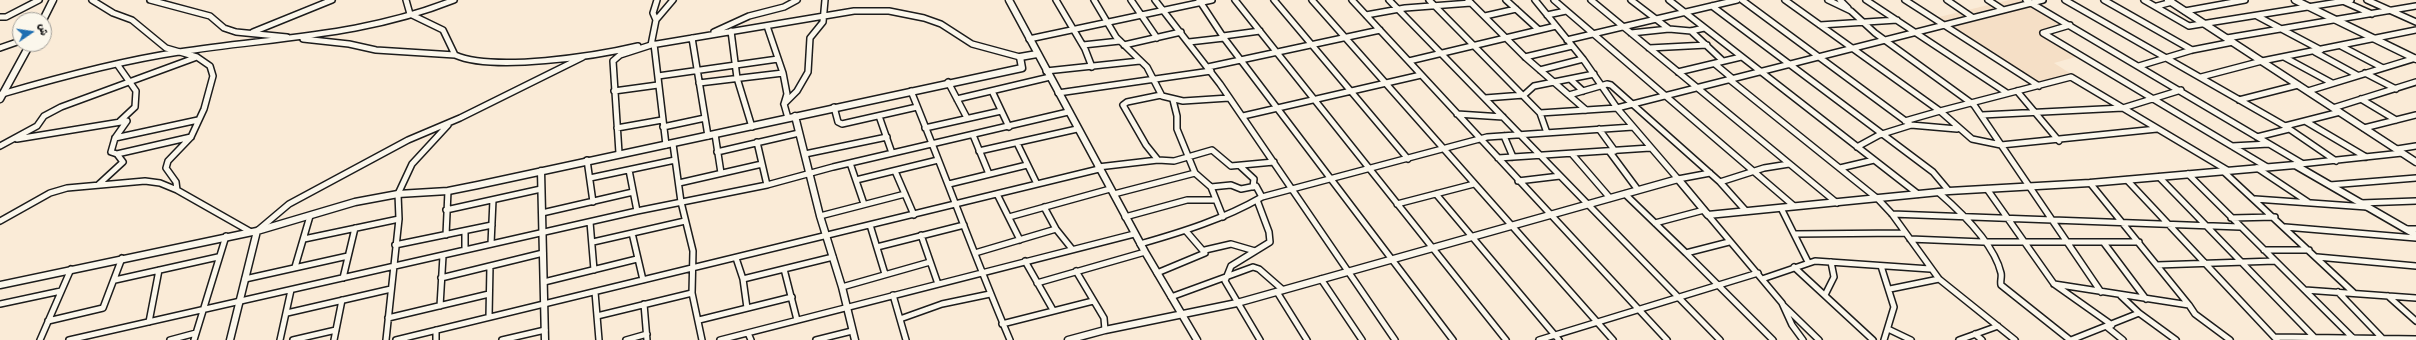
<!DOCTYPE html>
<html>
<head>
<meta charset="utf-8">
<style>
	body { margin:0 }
	#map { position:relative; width:2416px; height:340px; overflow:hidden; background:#faebd7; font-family:"Architects Daughter","Playpen Sans Arabic",sans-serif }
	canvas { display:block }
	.north { position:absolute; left:12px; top:12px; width:40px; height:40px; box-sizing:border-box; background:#fbf7ec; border:1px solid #a29f99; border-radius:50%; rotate:77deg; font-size:11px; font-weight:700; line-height:16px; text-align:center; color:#1c1c1c }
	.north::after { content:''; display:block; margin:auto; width:14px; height:18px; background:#1f6fb2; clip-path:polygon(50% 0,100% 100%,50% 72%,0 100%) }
</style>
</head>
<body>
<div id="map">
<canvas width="2416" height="340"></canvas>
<div class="north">ش</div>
</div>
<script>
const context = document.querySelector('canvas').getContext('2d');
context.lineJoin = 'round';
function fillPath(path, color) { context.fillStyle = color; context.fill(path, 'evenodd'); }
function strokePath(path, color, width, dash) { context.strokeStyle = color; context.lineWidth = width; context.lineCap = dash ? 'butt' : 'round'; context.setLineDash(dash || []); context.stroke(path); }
fillPath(new Path2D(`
	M2009 0H2029L2072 26 2043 34 2079 56 2054 63 2076 77 2040 87 1935 18Z`), '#f5dfc6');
const minor = new Path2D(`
	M92 0 113 13 132 20 166 48 197 57 210 66 213 76 204 109 191 137 168 161 166 168 176 182 177 190 251 232
	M150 0 210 16 224 28 236 32 287 37
	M406 0 410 14 443 30 455 55C494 72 596 56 638 46
	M1056 0 1085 49 1092 67
	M1094 0 1116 37 1147 67 1162 96 1183 101 1229 98
	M1131 0 1157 38
	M1155 0 1220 84 1395 340
	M1199 0 1224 38 1453 340
	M1235 0 1506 340
	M1274 0 1408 159
	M1312 0 1613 340
	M1352 0 1667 340
	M1389 0 1720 340
	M1429 0 1540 113
	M1468 0 1525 57 1586 110
	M1506 0 1539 30
	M1535 0 1583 59 1617 108 1678 179 1710 173
	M1554 0 1794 206
	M1591 0 1837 203
	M1631 0 1669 29
	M1669 0 1918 194
	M1742 0 1911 125
	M1785 0 1940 111 2071 77 2227 170
	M1828 0 1851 11 1875 33 1974 105 2101 292
	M1840 0 1848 8
	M1866 0 2007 93
	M1905 0 2039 86
	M1947 0 1972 17
	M1988 0 2002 9
	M2026 0 2303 164
	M2065 0 2285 126 2336 161
	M2104 0 2192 50
	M2144 0 2189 26 2351 0
	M2367 0 2416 22
	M2345 2 2372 14
	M1712 6 1933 172 1949 191
	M2157 6 2172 2
	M2185 11 2245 0
	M1366 15 1405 8 1471 3
	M1547 15 1566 11
	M1485 16 1516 9
	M2257 16 2321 50
	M0 17H6L39 0
	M656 20 653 13 657 0
	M1820 25 1897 20
	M2070 25 2043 33 2267 167
	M767 26 783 73 787 94 784 104 788 118
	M731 31 737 78 752 127
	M1691 31 1723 61
	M253 32 332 0
	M714 32 749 16 784 7 797 0
	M1631 33 1669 29 1691 31 1704 28
	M1223 36 1260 31
	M692 38 708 136
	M2227 38 2416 6
	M303 39 349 44 376 50 455 55
	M1029 39 1212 0
	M1567 40 1737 0
	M1189 42 1224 38
	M654 44 666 145
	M651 45 656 20 673 0
	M1083 45 1120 41
	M1124 45 1181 32
	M2341 46 2383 68
	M0 48 20 41
	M1649 48 1707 45
	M2315 52 2357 75
	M1525 57 1572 46
	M2284 57 2332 83
	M1409 61 1556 26
	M117 64 136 91 135 107 120 121
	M1715 64 1733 79
	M2139 66 2192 50 2233 42
	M1208 67 1380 30
	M1540 70 1583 59
	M1046 71 1140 61
	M1678 72 1741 57
	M2365 73 2396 89
	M658 76 778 59
	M2201 77 2262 61 2416 30
	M1570 79 1583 91
	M1730 80 1878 199 1892 214 1939 279 2015 340
	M948 82 967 118
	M699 83 783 73
	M614 91 658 85
	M911 91C945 174 975 258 1010 340
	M992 91 1009 127
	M2017 91 2059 141
	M2308 91 2416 58
	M1058 93 1211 71
	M2 94C60 77 119 61 179 52 275 37 361 37 454 0
	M1569 95 1607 84 1611 85 1720 182 1746 211
	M1485 98 1524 95 1534 86 1594 74
	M957 99 1050 77
	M2361 99 2396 120
	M2239 100 2298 85
	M784 104 797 91 808 72 810 38 823 22 825 0
	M834 107 838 122 842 124 917 107
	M2333 108 2416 82
	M1457 114 1503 117
	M1982 115 2123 108 2181 90
	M879 116 892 153
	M1243 116 1421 75
	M1905 121 1940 111 1972 139 2001 145 2157 129
	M2305 121 2366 157
	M2285 126 2340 112
	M663 127 705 118
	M617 128 662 120
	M925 128 1001 111
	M2364 128 2416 115
	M1599 129 1615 151
	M1547 133 1540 113 1617 108 2043 0
	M715 134 721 173
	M973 135 989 174
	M1504 136 1513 157
	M2257 137 2289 129
	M115 138 198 120
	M17 139 127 121 115 138 111 152 117 154 123 162 98 185
	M757 142 767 185
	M1017 143 1037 184
	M673 144 681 202 693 251 692 293 702 340
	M0 146 37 126 44 116 61 107 197 57
	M2232 146 2269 144
	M1857 147 1879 135 1911 125 1957 129
	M2397 149 2416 146
	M979 151 1077 129
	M1609 151 1638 190
	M717 152 799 133
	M619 153 613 61 620 55 651 45 854 11H889L924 18 941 24 972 44 1020 57
	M117 154 191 137
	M805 154 887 137
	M1572 154 1610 198
	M1498 158 1650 148
	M587 160 593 202
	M1158 160 1146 145 1123 105 1127 102 1161 95
	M850 163 864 204
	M2300 164 2402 153
	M1098 167 1158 160 1174 161 1212 150 1231 166 1274 162
	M1241 167 1254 179 1253 187
	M1840 168 1874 160
	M2257 168 2308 202
	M629 170 637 211
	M895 171 914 215
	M2223 171 2354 293
	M1195 173 1211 187 1223 217
	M2188 174 2353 338
	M2159 177 2314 337
	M590 178 675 160
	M856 180 938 160
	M2127 180 2277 340
	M1518 181 1560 176
	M1720 182 1764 168 1789 164
	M679 183 762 164
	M2090 183 2189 305
	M949 184 1027 165
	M2330 185 2416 178
	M1211 187 1231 185 1241 189 1256 186 1262 197
	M1987 189 2054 284 2112 325
	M1938 192C1960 211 1994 243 2001 273 2002 277 2000 281 2001 285L2070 340
	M997 194 1020 240
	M1114 194 1195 173 1177 129V116L1173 100
	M1436 194 1559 340
	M1625 194 1686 253
	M2255 199 2367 207
	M1257 200 1269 232 1270 242 1231 266 1225 281 1260 340
	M2361 203 2416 201
	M1397 204 1474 184
	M1044 207 1056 229 1072 249
	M1781 208 1808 262
	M446 210 541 189
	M542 213 633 192
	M1892 214 2240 227
	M1708 215 1782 303 1792 325 1803 340
	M820 216 905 194
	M1009 217 1110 189
	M1125 217 1187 200H1215
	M2231 218 2275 217
	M0 221 50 193 67 188 145 181 160 183 177 190
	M590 222 594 270
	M1655 223 1704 210
	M870 225 885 274
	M2285 227 2416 238
	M2406 229H2416
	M257 231 289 204 408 140 460 118 583 57
	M465 231V250
	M632 233 643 280
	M1795 234 1905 233
	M446 235 448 191
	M921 235 938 284
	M304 239 399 219
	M1910 239 1983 242H2139
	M593 242 685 221
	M1729 242 1686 253 1773 340
	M2104 243 2146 299
	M491 244 493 200
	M1140 244C1182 232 1224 219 1262 197L1487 137 1633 127
	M395 245 492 225
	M877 247 964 225
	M1205 250 1231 244 1255 251
	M2264 250H2309
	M975 253 1056 229
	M2317 257 2416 266
	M736 258 743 279 747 308
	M1025 261 1053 310
	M2157 265 2275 261
	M1881 266 1894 307 1884 340
	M295 267 310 216
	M1794 267 1873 340
	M784 269 797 320
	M1076 271 1104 318 1105 330
	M1157 273 1205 253 1186 231
	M343 278 355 228
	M441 278 543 253
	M245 279 348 256
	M743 279 833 257
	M1321 279 1362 340
	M1762 279 1815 261 1930 269
	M115 280 218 257
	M544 282 637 259
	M1037 283 1145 252
	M2054 284 2189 305 2195 314 2230 340
	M842 287 930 262
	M1890 289 1939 279
	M2305 290 2416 298
	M595 292 599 340
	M1277 292 1307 340
	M2338 292 2383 339
	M893 295 906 340
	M1825 295 1834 277 1831 262
	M2388 296 2416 321
	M1171 297 1253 267 1259 269 1283 290
	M0 304 61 291
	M644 304 647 340
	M440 306 443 256
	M1784 306 1819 340
	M287 313 391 289
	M2139 313 2176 340
	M597 316 692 293
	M489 317 490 266
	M388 318 489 294
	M900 319 942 304 990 294
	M699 320 792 297
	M48 321 103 308 122 258
	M149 322 159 270
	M1002 324 1093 301
	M2107 327 2123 340
	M1888 329 1911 340
	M436 330V340
	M748 333 751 340
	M1975 334 1982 340
	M2275 337 2416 339
	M40 340 71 269
	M69 340 637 211 767 185 833 167 1068 112
	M170 340 196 333
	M194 340 226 236
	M280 340 291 290
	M293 340 336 330
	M334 340 342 300
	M386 340 399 219 398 194 412 164 448 125
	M396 340 1099 169
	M502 340 545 330
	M626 340 647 334
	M720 340 1134 234
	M816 340 852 331
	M1539 340 1758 273
	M1959 340 1998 326
	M2071 340 2139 313 2121 296`);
const tertiary = new Path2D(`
	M1009 0 1145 252 1197 340
	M2168 0 2416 162
	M2295 0 2416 59
	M43 20 53 0
	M0 99 30 44
	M795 116 820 216 842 287 855 340
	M541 171 545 340
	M0 285 257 231 355 202 398 194 448 191 478 185 1022 68 1020 57 1037 54
	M230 340 257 231
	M1068 340 1105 330 1237 303 1678 179 1708 215 1949 191 2090 183 2295 165 2416 235`);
strokePath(minor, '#1c1c1c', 8);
strokePath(tertiary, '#1c1c1c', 9);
strokePath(minor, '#fbf7ec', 5);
strokePath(tertiary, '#fbf7ec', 6);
</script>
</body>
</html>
